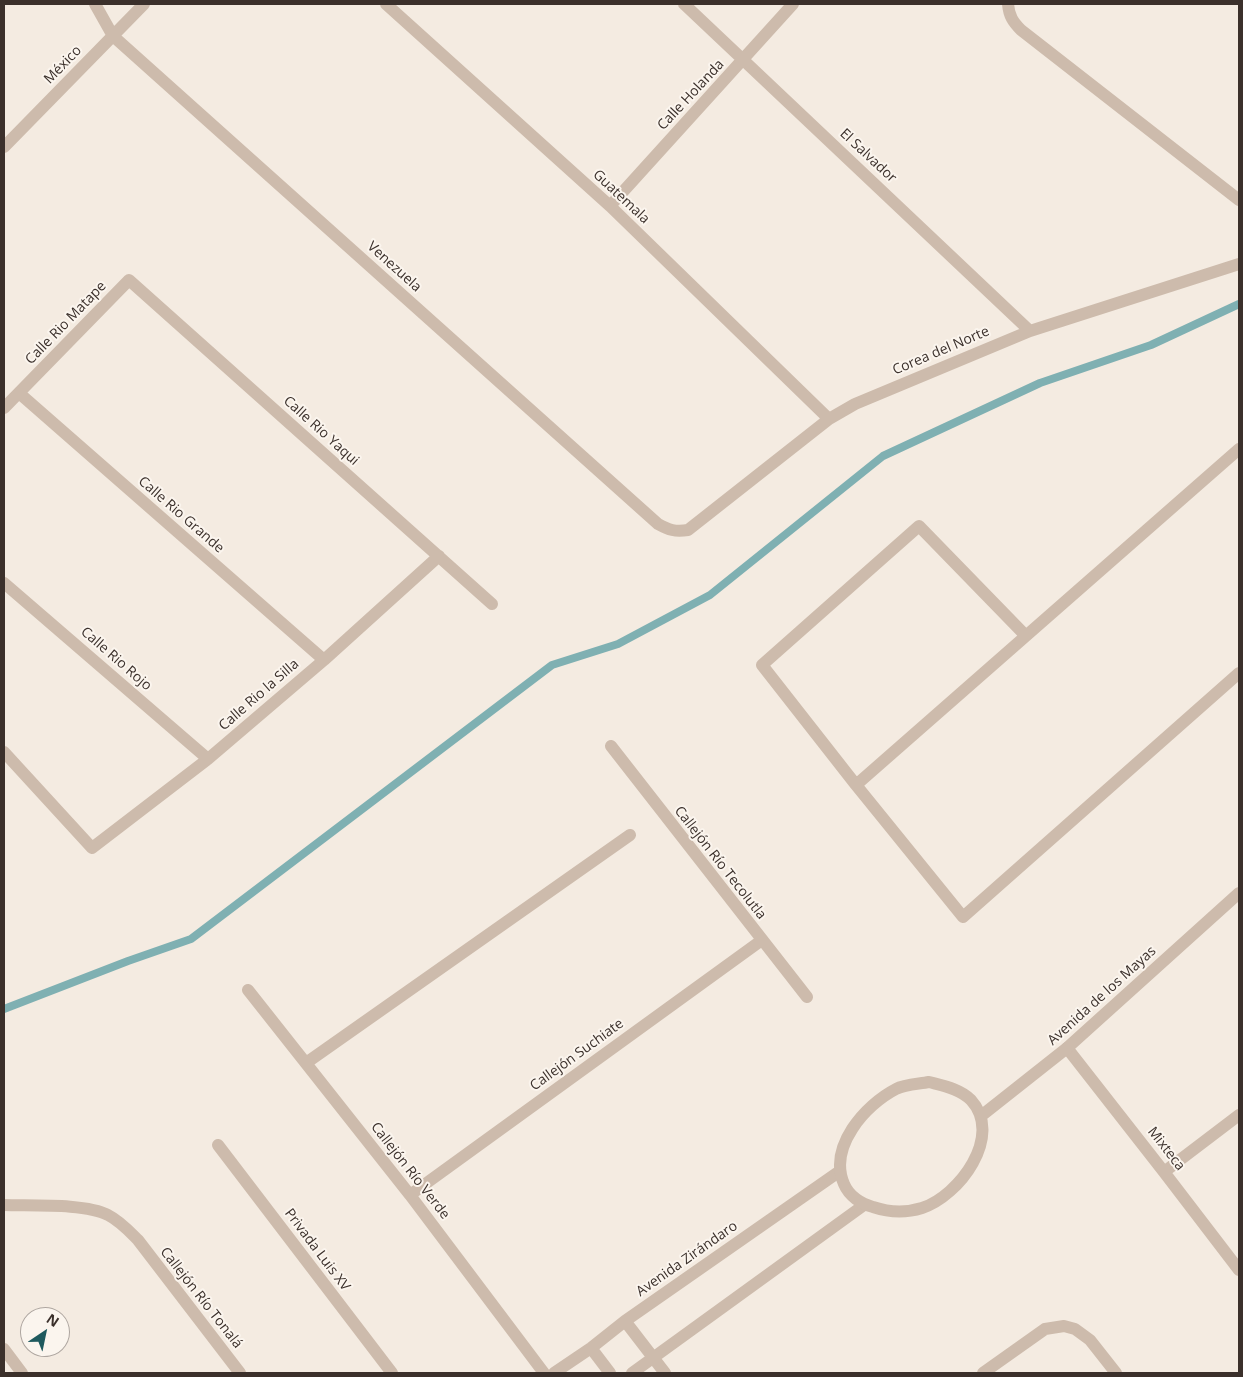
<!DOCTYPE html>
<html>
<head>
<meta charset="utf-8">
<style>
	body { margin:0 }
	#map { position:relative; width:1243px; height:1377px; overflow:hidden; background:#f4ebe1; font-family:"Open Sans",sans-serif }
	canvas { display:block }
	.frame { position:absolute; inset:0; border:5px solid #3b302b; pointer-events:none }
	.north { position:absolute; left:20px; top:1307px; width:50px; height:50px; box-sizing:border-box; background:#fbf5ee; border:1px solid #aea6a0; border-radius:50%; rotate:34deg; font-size:14px; font-weight:700; line-height:20px; text-align:center; color:#3b302b }
	.north::after { content:''; display:block; margin:auto; width:18px; height:22px; background:#1f5a5e; clip-path:polygon(50% 0,100% 100%,50% 72%,0 100%) }
</style>
</head>
<body>
<div id="map">
<canvas width="1243" height="1377"></canvas>
<div class="frame"></div>
<div class="north">N</div>
</div>
<script>
const context = document.querySelector('canvas').getContext('2d');
context.lineJoin = 'round';
function strokePath(path, color, width, dash) { context.strokeStyle = color; context.lineWidth = width; context.lineCap = dash ? 'butt' : 'round'; context.setLineDash(dash || []); context.stroke(path); }
function drawText(font, color, halo, rows, align = 'center') {
  context.font = font + ' "Open Sans",sans-serif'; context.lineWidth = 4; context.setLineDash([]); context.textBaseline = 'middle'; context.strokeStyle = halo; context.fillStyle = color; for (const [text, x, y, turn = 0] of rows) {
    context.save(); context.translate(x, y); context.rotate((+turn || 0) * Math.PI / 180); context.textAlign = isNaN(turn) ? turn : align; if (halo) context.strokeText(text, 0, 0); context.fillText(text, 0, 0); context.restore();
  }
}
strokePath(new Path2D(`
	M4 1009 128 961 191 939 552 665 618 644 710 595 883 456 1040 383 1151 345 1239 304`), '#7fb0b2', 8);
strokePath(new Path2D(`
	M95 4 113 36 658 524C669 530 675 532 688 530L829 419 855 404 1030 331 1239 264
	M386 4 610 206 829 419
	M684 4 1030 331
	M1008 4C1009 16 1013 22 1021 30L1239 200
	M4 147 144 4
	M610 206 793 4
	M19 393 324 660
	M4 408 129 280 492 604
	M1239 449 856 785 963 917 1239 673
	M4 583 208 759
	M611 746 807 997
	M4 752 92 848 208 759 324 660 439 556
	M856 785 762 665 919 526 1026 636
	M248 990 410 1195 544 1373
	M1067 1048 1164 1172 1239 1270
	M306 1063 630 835
	M218 1145 392 1373
	M1164 1172 1239 1115
	M410 1195 762 940
	M4 1205C30 1206 86 1203 108 1215 120 1221 129 1231 138 1240L240 1373
	M625 1321 665 1373
	M591 1348 610 1373
	M4 1349 22 1373
	M554 1373 591 1348 625 1321 840 1171
	M632 1373 864 1205
	M983 1373 1045 1329 1064 1326 1075 1329 1090 1340 1116 1373`), '#cdbbac', 12);
strokePath(new Path2D(`
	M929 1082C944 1086 960 1089 971 1100 1004 1136 959 1196 922 1208 906 1213 888 1212 873 1207 861 1204 849 1196 844 1184 828 1147 865 1105 896 1089 905 1084 919 1084 929 1082Z
	M981 1116 1067 1048 1239 893`), '#cdbbac', 12);
drawText('14px', '#3b302b', '#fbf5ee', [
	["México",63,65,-46],
	["Calle Holanda",691,95,-47],
	["El Salvador",868,156,43],
	["Guatemala",621,197,43],
	["Venezuela",394,267,42],
	["Calle Rio Matape",66,323,-46],
	["Corea del Norte",941,351,-23],
	["Calle Rio Yaqui",321,431,42],
	["Calle Rio Grande",181,515,41],
	["Calle Rio Rojo",116,659,41],
	["Calle Rio la Silla",259,695,-41],
	["Callejón Río Tecolutla",720,863,52],
	["Avenida de los Mayas",1102,996,-42],
	["Callejón Suchiate",577,1055,-36],
	["Mixteca",1166,1149,52],
	["Callejón Río Verde",410,1171,52],
	["Privada Luis XV",317,1250,53],
	["Avenida Zirándaro",687,1259,-35],
	["Callejón Río Tonalá",201,1298,52]
]);
</script>
</body>
</html>
